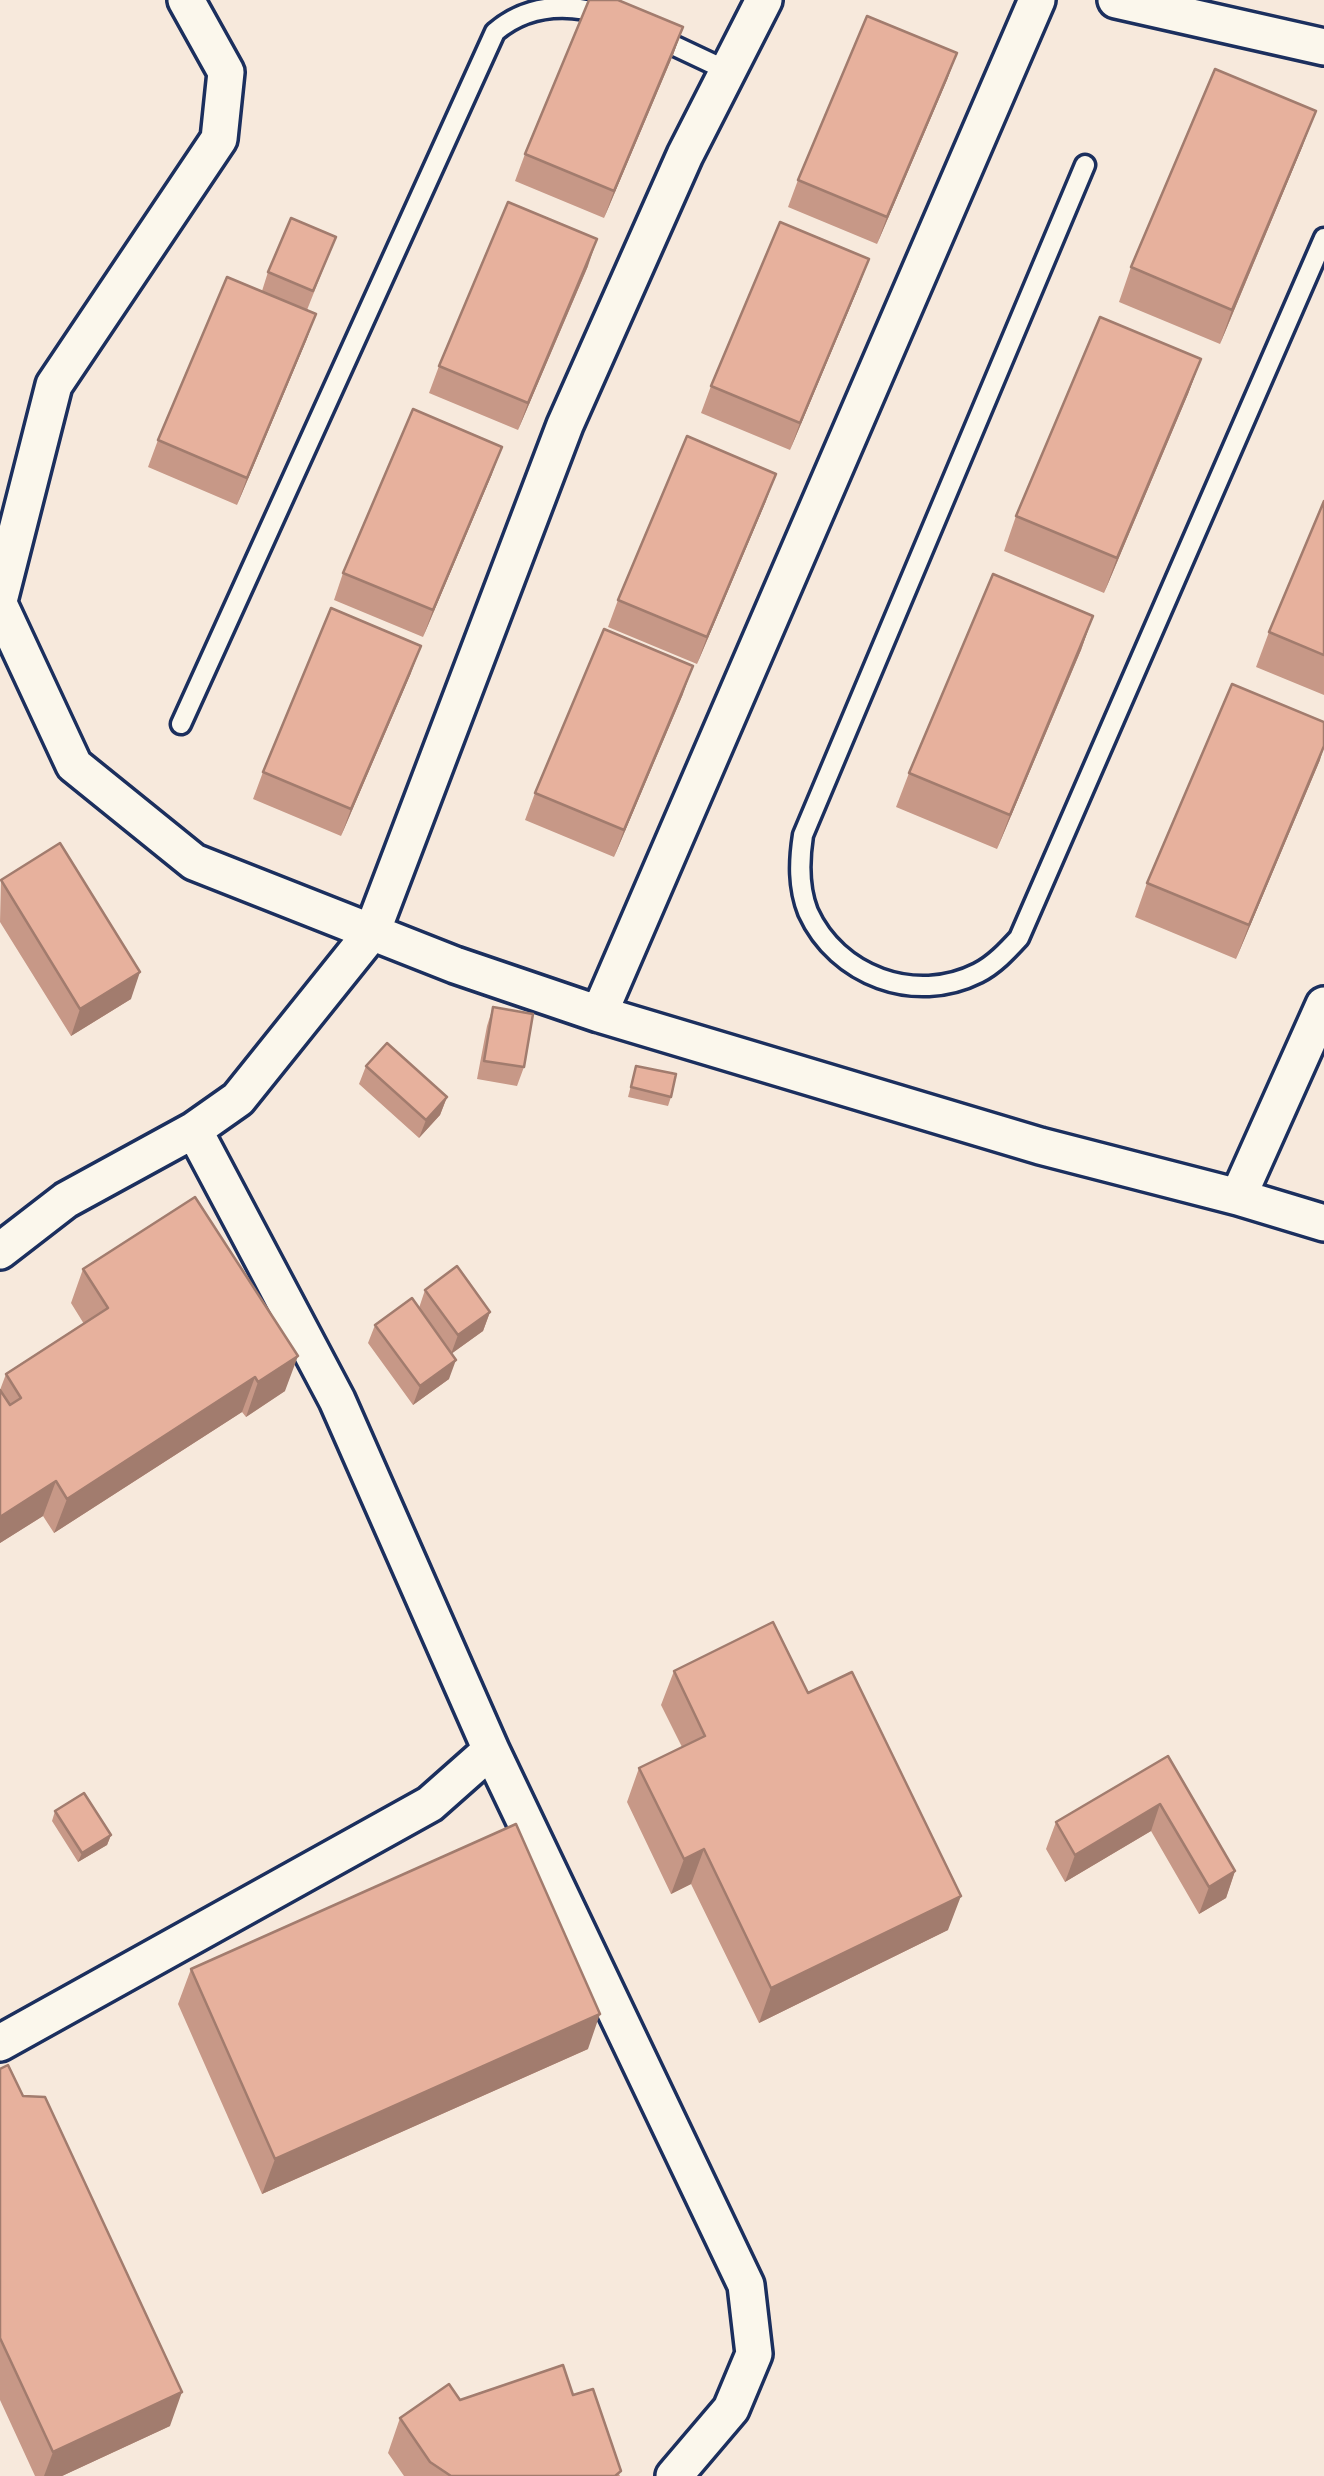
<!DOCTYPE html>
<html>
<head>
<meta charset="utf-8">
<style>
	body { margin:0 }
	canvas { display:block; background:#f7e9dc }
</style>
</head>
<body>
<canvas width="1324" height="2476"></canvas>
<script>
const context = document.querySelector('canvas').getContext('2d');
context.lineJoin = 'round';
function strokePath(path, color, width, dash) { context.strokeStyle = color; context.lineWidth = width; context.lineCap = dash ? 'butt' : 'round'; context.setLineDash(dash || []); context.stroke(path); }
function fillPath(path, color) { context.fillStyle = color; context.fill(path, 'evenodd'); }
const lane = new Path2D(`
	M658 38 728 71
	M1085 165 803 835C799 861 798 887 808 912 837 976 915 1005 978 973 994 965 1007 951 1019 938L1324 238
	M181 724 495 32C528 4 567 3 607 15`);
const street = new Path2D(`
	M1116 0 1324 47
	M0 597 54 385 219 139 226 72 186 0
	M0 606 74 765 194 862 455 965 599 1014 1040 1146 1238 1197
	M1324 1005 1238 1197 1324 1223
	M599 1014 1037 0
	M0 1251 66 1200 194 1130 238 1099 372 932 565 425 685 155 764 0
	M491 1750 746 2285 754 2354 731 2409 674 2476
	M0 2043 430 1804 491 1750 337 1400 194 1130`);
strokePath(lane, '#1b2f5e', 25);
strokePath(street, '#1b2f5e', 42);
strokePath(lane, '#fbf7ec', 18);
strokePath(street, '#fbf7ec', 35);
fillPath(new Path2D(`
	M683 27 673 55 604 218 515 181 525 154Z
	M957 53 947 80 877 244 788 207 798 180Z
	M1303 145 1220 344 1119 302 1131 267Z
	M336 237 307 310 262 291 268 272Z
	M588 266 518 430 429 393 439 366Z
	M859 286 790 450 701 413 711 386Z
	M316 314 306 341 237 505 148 467 158 440Z
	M1201 359 1188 394 1104 593 1004 551 1016 516Z
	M492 474 423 637 334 600 343 573Z
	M766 501 697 664 608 627 618 600Z
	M1324 501V695L1256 667 1269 632Z
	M1093 616 1081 650 997 849 896 807 909 773Z
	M411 673 341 836 253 799 263 772Z
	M683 694 614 857 525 820 535 793Z
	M1320 760 1236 959 1135 917 1147 883Z
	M1 880 131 999 71 1036 0 922Z
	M493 1007 524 1067 517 1086 477 1079 487 1026Z
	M366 1066 447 1097 440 1115 419 1138 359 1084Z
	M636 1066 671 1097 668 1106 628 1097Z
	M83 1269 285 1391 246 1417 242 1412 54 1533 43 1516 0 1543V1390L6 1374 84 1324 71 1303Z
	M425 1290 490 1312 483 1331 451 1354 449 1379 413 1405 368 1343 375 1325 419 1308Z
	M674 1671 948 1930 759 2023 691 1884 671 1894 627 1802 639 1768 682 1747 661 1705Z
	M1168 1756 1235 1871 1226 1898 1199 1914 1151 1831 1065 1882 1046 1849 1056 1822Z
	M55 1811 111 1835 107 1845 78 1862 52 1821Z
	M191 1969 588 2049 262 2194 178 2004Z
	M0 2069 170 2426 62 2476H35L0 2400Z
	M573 2395 620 2476H404L388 2453 400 2418 460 2400Z`), '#c79887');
fillPath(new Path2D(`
	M683 27 673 55 604 218 614 191Z
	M957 53 947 80 877 244 887 217Z
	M1316 111 1303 145 1220 344 1232 310Z
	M597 239 588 266 518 430 528 403Z
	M869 259 859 286 790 450 800 423Z
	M316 314 306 341 237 505 247 478Z
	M1201 359 1188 394 1104 593 1117 558Z
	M502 447 492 474 423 637 433 610Z
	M776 474 766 501 697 664 707 637Z
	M1093 616 1081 650 997 849 1010 815Z
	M421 646 411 673 341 836 351 809Z
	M693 666 683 694 614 857 624 830Z
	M1324 746 1320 760 1236 959 1249 925Z
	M140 972 131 999 71 1036 80 1009Z
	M447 1097 440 1115 419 1138 426 1120Z
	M490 1312 483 1331 451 1354 458 1335Z
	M298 1356 285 1391 246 1417 258 1382Z
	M456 1360 449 1379 413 1405 420 1386Z
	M255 1377 242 1412 54 1533 67 1499Z
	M56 1481 43 1516 0 1543V1517Z
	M1160 1804 1151 1831 1065 1882 1075 1855Z
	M111 1835 107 1845 78 1862 82 1853Z
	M704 1849 691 1884 671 1894 684 1859Z
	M1235 1871 1226 1898 1199 1914 1209 1887Z
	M961 1896 948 1930 759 2023 771 1988Z
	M600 2014 588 2049 262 2194 275 2159Z
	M182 2392 170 2426 62 2476H44L53 2452Z`), '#a27c6e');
const building = new Path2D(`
	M589 0H618L683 27 614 191 525 154Z
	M867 16 957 53 887 217 798 180Z
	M1215 69 1316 111 1232 310 1131 267Z
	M508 202 597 239 528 403 439 366Z
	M291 218 336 237 313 291 268 272Z
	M780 222 869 259 800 423 711 386Z
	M227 277 316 314 247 478 158 440Z
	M1100 317 1201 359 1117 558 1016 516Z
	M413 409 502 447 433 610 343 573Z
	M687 436 776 474 707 637 618 600Z
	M1324 501V655L1269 632Z
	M993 574 1093 616 1010 815 909 773Z
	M331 608 421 646 351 809 263 772Z
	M604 629 693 666 624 830 535 793Z
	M1232 684 1324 722V746L1249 925 1147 883Z
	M60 843 140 972 80 1009 1 880Z
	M493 1007 533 1014 524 1067 484 1061Z
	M387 1043 447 1097 426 1120 366 1066Z
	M636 1066 676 1074 671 1097 631 1087Z
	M195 1197 298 1356 258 1382 255 1377 67 1499 56 1481 0 1517V1390L10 1405 21 1398 6 1374 108 1308 83 1269Z
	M457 1266 490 1312 458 1335 425 1290Z
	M412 1298 456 1360 420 1386 375 1325Z
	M773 1622 808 1693 852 1672 961 1896 771 1988 704 1849 684 1859 639 1768 705 1736 674 1671Z
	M1168 1756 1235 1871 1209 1887 1160 1804 1075 1855 1056 1822Z
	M84 1793 111 1835 82 1853 55 1811Z
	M516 1824 600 2014 275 2159 191 1969Z
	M8 2065 23 2096 45 2097 182 2392 53 2452 0 2338V2069Z
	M563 2365 573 2395 593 2389 621 2471 615 2476H451L430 2462 400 2418 449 2384 460 2400Z`);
fillPath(building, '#e7b19d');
strokePath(building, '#a27c6e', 2.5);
</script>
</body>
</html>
